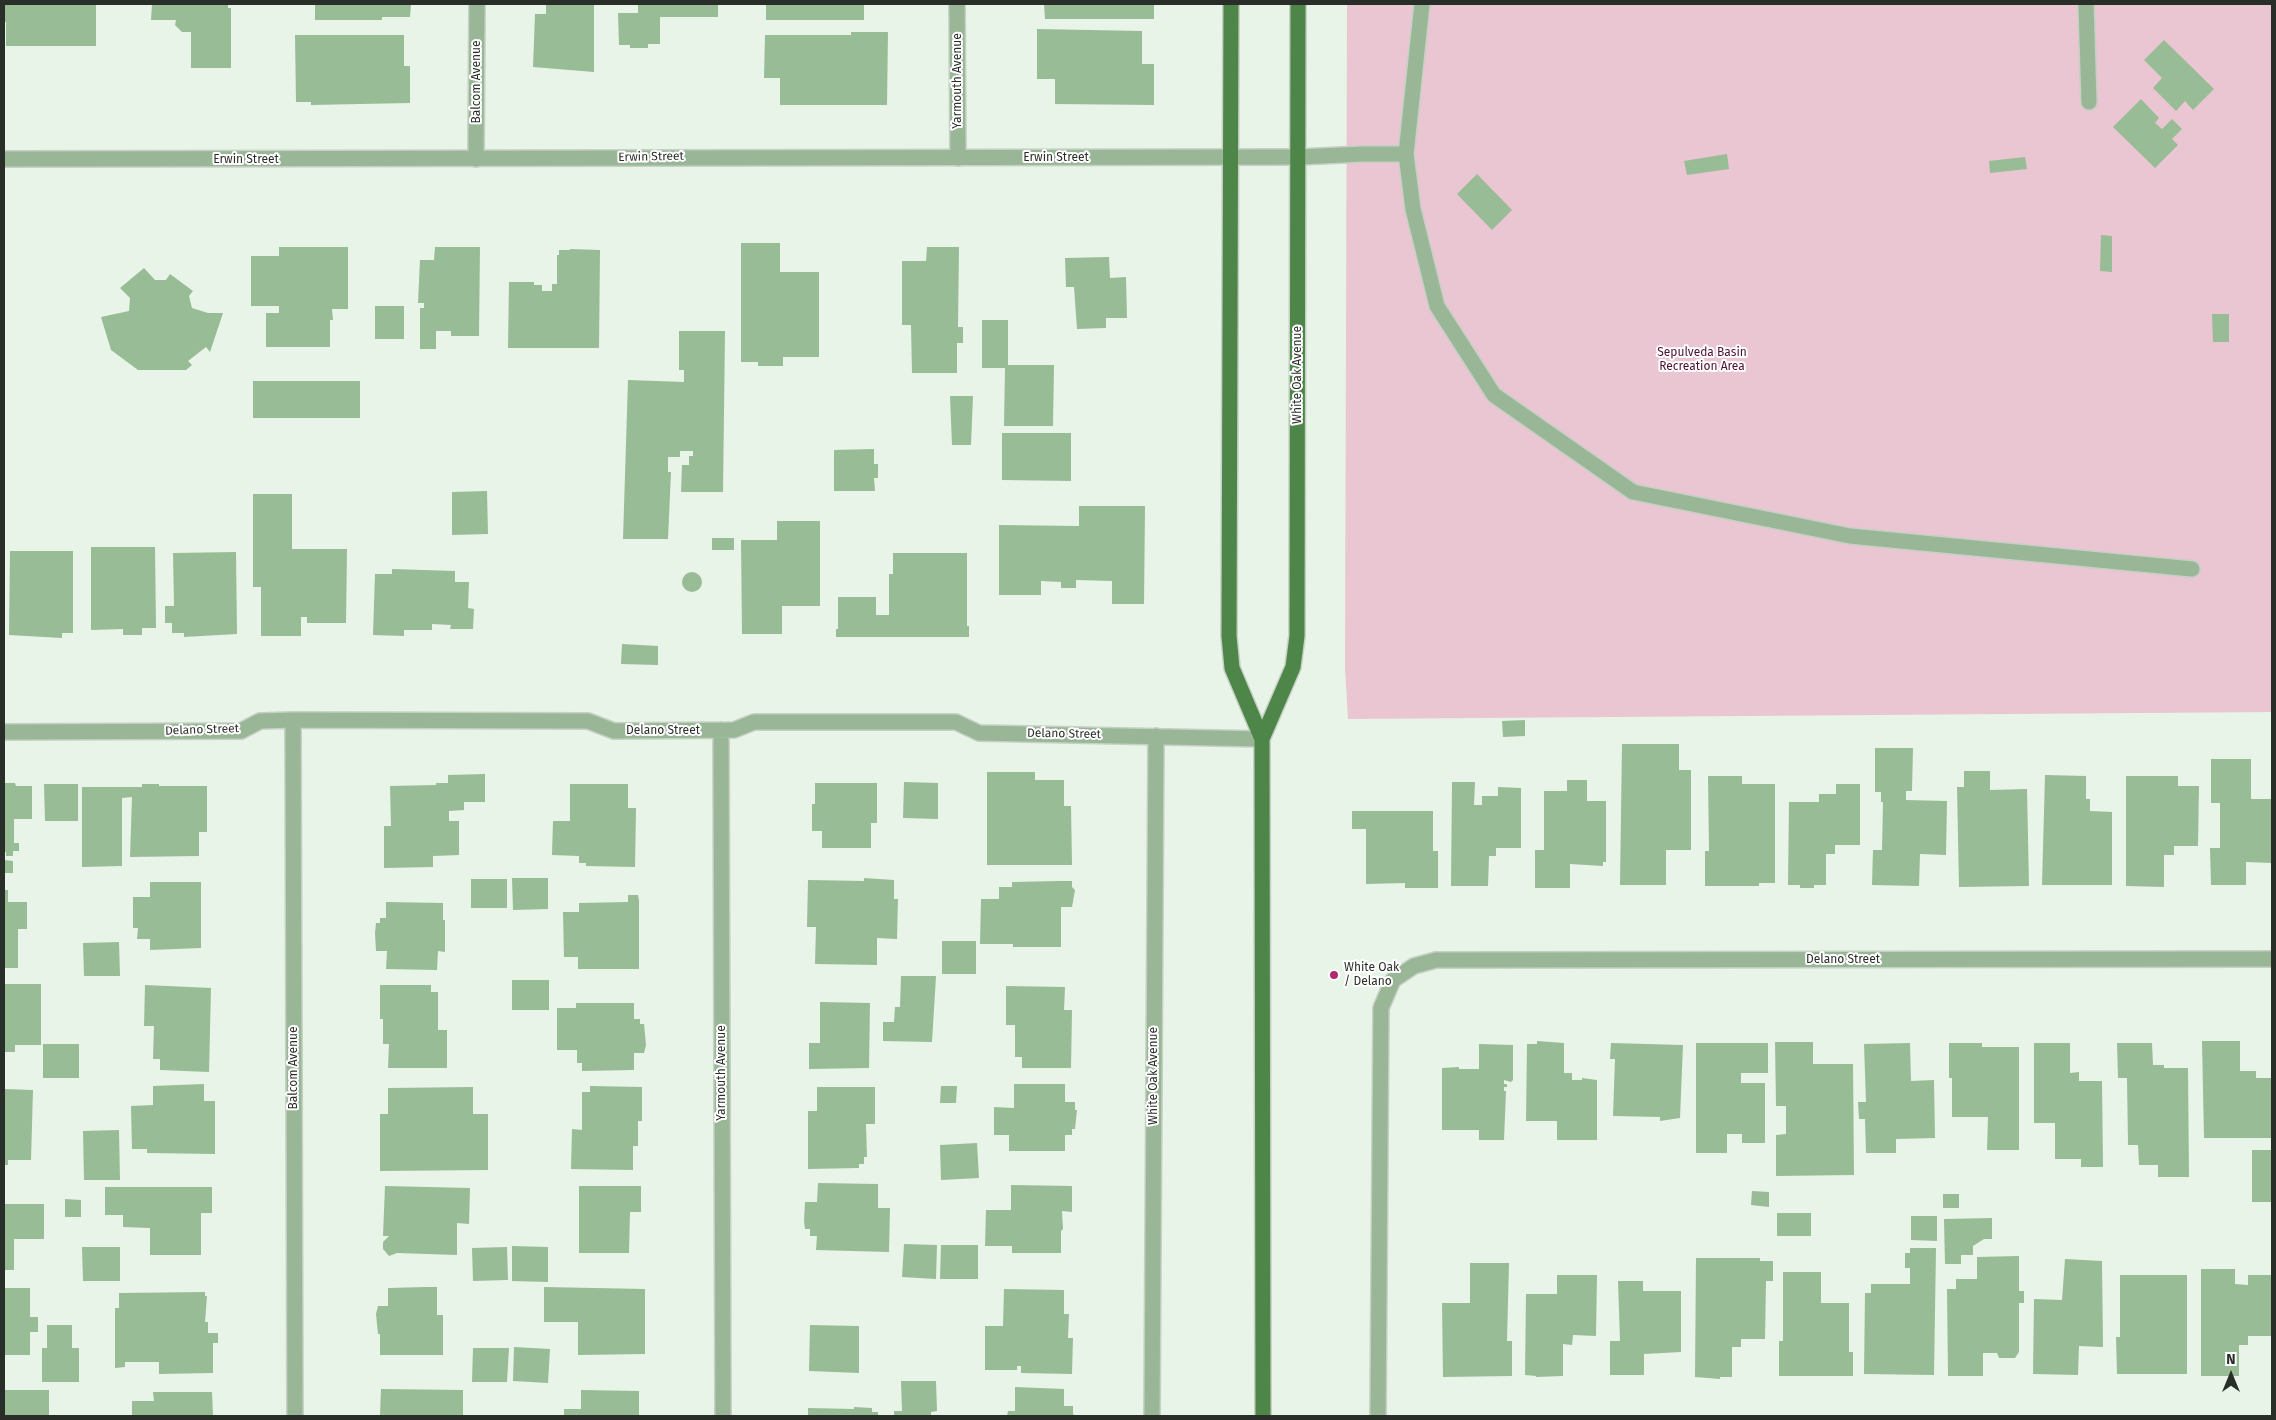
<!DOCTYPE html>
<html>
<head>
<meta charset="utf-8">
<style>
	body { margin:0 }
	#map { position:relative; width:2276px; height:1420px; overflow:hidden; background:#e8f4e7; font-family:"Fira Sans",sans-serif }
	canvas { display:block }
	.frame { position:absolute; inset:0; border:5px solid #2a2e29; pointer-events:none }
	.north { position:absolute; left:2206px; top:1350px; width:50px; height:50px; -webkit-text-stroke:4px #fff; paint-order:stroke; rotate:0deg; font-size:14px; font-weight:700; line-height:20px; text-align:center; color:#2a2e29 }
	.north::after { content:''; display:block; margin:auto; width:18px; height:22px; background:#2a2e29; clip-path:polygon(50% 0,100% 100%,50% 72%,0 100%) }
</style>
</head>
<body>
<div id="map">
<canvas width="2276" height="1420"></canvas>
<div class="frame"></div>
<div class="north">N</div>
</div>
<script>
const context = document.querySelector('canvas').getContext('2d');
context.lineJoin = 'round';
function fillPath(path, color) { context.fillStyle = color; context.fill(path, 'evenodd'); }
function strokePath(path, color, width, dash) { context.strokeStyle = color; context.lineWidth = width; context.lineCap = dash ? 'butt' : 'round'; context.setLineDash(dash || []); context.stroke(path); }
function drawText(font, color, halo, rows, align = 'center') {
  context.font = font + ' "Fira Sans",sans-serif'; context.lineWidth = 4; context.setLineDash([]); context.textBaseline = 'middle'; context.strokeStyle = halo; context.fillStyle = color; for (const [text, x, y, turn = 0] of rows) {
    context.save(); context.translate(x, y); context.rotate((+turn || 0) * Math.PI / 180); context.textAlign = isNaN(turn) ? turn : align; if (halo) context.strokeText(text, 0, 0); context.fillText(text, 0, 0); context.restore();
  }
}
fillPath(new Path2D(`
	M1347 4H2272V712L1348 719 1345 668Z`), '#eac5d2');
fillPath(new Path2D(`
	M5 4H96V46H6V22H4Z
	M152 4H228V8H231V68H191V32H182L175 25 176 20H151Z
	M315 4H411L410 17H382V20H315Z
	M546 4H594V72L533 67 535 14H546Z
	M638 4H718V17H660V44H648V48H630V45H619L618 13H638Z
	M766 4H864V20H766Z
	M1044 4H1154V19H1045Z
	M1037 29 1142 31V64H1154V105L1055 104V79H1037Z
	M851 32H888L887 105H780V78H764L765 35H851Z
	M295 35H404V66H410V103L311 105V102H296Z
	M2164 40 2214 89 2193 110 2185 101 2176 111 2153 88 2162 78 2144 60Z
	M2141 99 2159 118 2155 123 2162 129 2172 119 2182 129 2172 139 2178 145 2155 168 2113 127Z
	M1727 154 1729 169 1687 175 1684 161Z
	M2025 157 2027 169 1990 173 1989 161Z
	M1477 174 1512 210 1492 230 1457 194Z
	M2101 235 2112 236V272L2100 271Z
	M741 243H780V272H819V357H783V366H758V362H741Z
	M279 247H348V309H332L333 320H330V347H266V313H279V306H251V256H279Z
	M435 247H480L479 336H451V331H436V349H420V308H424V303H418L420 260H434Z
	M927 247H959L958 327H963V343H957V373H912L911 325H902V261H926Z
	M570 249 600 250 599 348H508L509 282H534V285H542V291H552V284H557V255H559V250H570Z
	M1109 257 1110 278 1126 277 1127 318H1106V328L1077 329 1074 287H1066L1065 258Z
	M144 268 155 280H166L170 274 193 291 189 296 192 308 208 313H223L210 352 206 347 188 361 192 365 186 370H138L111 350 101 317 129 311 130 298 120 288Z
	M375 306H404V339H375Z
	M2212 314H2229V342H2213Z
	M982 320H1008V365H1054L1053 426H1004L1005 368H982Z
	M679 331H725L723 492H681L682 465H689V456H693V451H680V457H668V472H671L668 539H623L628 380 684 382V370H679Z
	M253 381H360V418H253Z
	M950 396H973L971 445H952Z
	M1002 433H1071V481L1002 480Z
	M874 449V464H878V478H874L875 491H834V450Z
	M487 491 488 534 452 535V492Z
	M253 494H292V549H347L346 623H307V617H301V636H261V587H253Z
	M1079 506H1145L1144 604H1112V581L1076 580V588H1061V582L1041 581V595H999V525L1079 526Z
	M777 521H820V606H782V634H742L741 540H777Z
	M712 538H734V550H712Z
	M91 547H155L156 628H142V635H123V629L91 630Z
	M10 551H73V633H62V638L9 635Z
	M236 552 237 634 184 637V633H172V623H165V606H174L173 553Z
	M893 553H967V626H969V637H836V629H838V597H876V615H889V574H893Z
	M392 569 455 571V582H469L468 608 474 609 473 629H450L451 625 432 624V630H404V636L373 635 375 574H392Z
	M682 582a10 10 0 1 1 20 0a10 10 0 1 1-20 0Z
	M622 644 658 646V665L621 664Z
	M1525 720V736L1503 737 1502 721Z
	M1622 744H1679V770H1691V850H1666V885H1620Z
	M1875 748H1913L1912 791H1906V800L1947 801 1946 855 1920 854 1919 886 1872 885 1873 850H1882L1883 802H1881V792H1875Z
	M2211 759H2251V799H2272V863L2246 862V885H2211L2210 848H2220V803H2211Z
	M1964 771H1990V790L2027 789 2029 886 1959 887 1957 787H1964Z
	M987 772H1035V780H1064V806H1071L1072 865H987Z
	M485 774V802H464V810L449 811V821H459V855L433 856V867L384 868V826H391L390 786 436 785V783H448V775Z
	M2045 775 2086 776V799H2090V811L2112 812V885H2042Z
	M1708 776H1742V784H1775V883H1759V886H1705V851H1709Z
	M2126 776H2178V786H2199L2198 846H2174V855H2164V887L2126 886Z
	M1567 780H1587V801H1606V862H1603V866L1570 864V888H1535V850H1544V791H1567Z
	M904 782 938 783V819L903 818Z
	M1452 782H1475L1474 805H1482V796H1498V787L1521 788V848H1496V856H1489L1488 886H1451Z
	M4 783H15L16 786H32V819H14V843H19V851H13V856H6V852H4Z
	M815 783H877V823H871V848H822V831H812V804H815Z
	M44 784H78V821H45Z
	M142 784H159V786H207V832H199V856L130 857 132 797 122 798V866L82 867V787H142Z
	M570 784H628V808H636L635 867 586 866V863H579V856L552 855 553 821H570Z
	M1836 784H1860V845H1835V854H1826V885H1814V888H1800V885H1788L1789 802H1819V794H1836Z
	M1352 811H1433V851H1438V888H1405V883L1366 884V829H1352Z
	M4 860 13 861V873H4Z
	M512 878H548V909L513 910Z
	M864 878 894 880V899H898L897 939 877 938V965L815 964 816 927H807L808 880 864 881Z
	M471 879H507V908H471Z
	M1060 881H1072V887L1075 890 1072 907H1061V947H1013V944H980L981 899H999V887H1012V882Z
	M150 882H201V948L150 950V939H137L138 928H133V897H150Z
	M4 890H8V902H27V929H18V968H5L4 965Z
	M628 895H638L639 901V969H578V957H564L563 912H579V903L628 902Z
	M386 902 443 903V920H445V952L438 951 437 970 386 969 387 951H376L375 933 376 923H380V918H386Z
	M942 941H976V974H942Z
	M119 942 120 976H84L83 943Z
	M901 976H936L932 1042 883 1041V1022H894L895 1007H900Z
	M512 980H549V1010H512Z
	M4 984H41V1045H15V1052H4Z
	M145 985 211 988 209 1072 160 1070V1059H153L154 1026H144Z
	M380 985H431V992H438V1030H447V1068H388L389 1044H383V1019H380Z
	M1006 986 1065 987 1064 1010H1072L1071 1068H1022V1057H1015V1025H1006Z
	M820 1002 870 1003 869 1068 809 1069V1043H820Z
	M576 1003H634V1019H640V1024H644L646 1045 644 1053H634V1070L582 1071V1063H577V1050H557V1008H576Z
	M1537 1041 1564 1043V1073H1572V1080H1582V1078L1597 1080V1140H1557V1121H1526L1527 1044H1537Z
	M2202 1041H2240V1071H2256V1078H2272V1138H2204Z
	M1775 1042H1813V1064H1853L1854 1175 1776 1176V1135L1786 1134V1106H1776Z
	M1611 1043 1683 1045 1680 1118 1660 1121V1117L1613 1116 1615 1059H1610Z
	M1696 1043H1768V1073H1741V1083H1765V1143H1742V1134H1727V1153H1696Z
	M1910 1043 1911 1081 1934 1080 1935 1138 1896 1139V1153H1866L1865 1119H1859L1858 1102H1866L1864 1044Z
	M1949 1043H1982V1047H2019V1150H1987L1988 1117H1952V1078H1949Z
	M2034 1043H2070V1073L2079 1072V1081H2102L2103 1167H2081V1159H2055V1123H2034Z
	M2117 1043H2152L2153 1065H2164V1068H2188L2189 1177H2158V1165H2139L2138 1145H2128L2127 1078H2118Z
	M43 1044H79V1078H43Z
	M1479 1044 1513 1045V1080L1511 1082 1504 1080V1084H1507V1087H1504V1091H1506L1504 1140H1479V1130H1442V1068L1459 1067V1069H1479Z
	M204 1084V1101H215V1154L147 1153V1149H132L131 1106 153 1105V1086Z
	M1014 1084H1065V1102H1075V1110H1077L1075 1129H1072V1135H1065V1151H1009V1135H994V1107L1014 1108Z
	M590 1086 642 1087V1121H638V1146H633V1170L571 1169 572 1129 582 1130V1092H590Z
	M941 1086H957L956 1103H940Z
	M473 1087V1114H488V1170L380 1171V1114H388V1088Z
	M817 1087H875V1124H866L867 1157H864V1164H859V1168L808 1169V1111H817Z
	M4 1089 33 1090 31 1160H8V1165H4Z
	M119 1130 120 1180H84L83 1131Z
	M977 1143 979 1178 941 1180 940 1145Z
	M2252 1150H2272V1202H2252Z
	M818 1183 878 1184V1208H890L889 1252 816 1250 817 1236H810V1229H805L804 1221 805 1202H817Z
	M1011 1185 1072 1186V1212L1062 1211 1063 1229 1061 1231V1253H1012V1246H985L986 1210H1011Z
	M385 1186 470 1188 469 1224 457 1223V1255L397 1253 389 1256 383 1249V1242L389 1236H383Z
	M579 1186H641V1212H630L629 1253H579Z
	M105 1187H212V1213H201V1255H150V1228L123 1227V1215H105Z
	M1752 1191 1769 1192V1207L1751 1205Z
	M1943 1194H1959V1208H1943Z
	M65 1199 81 1200V1217H65Z
	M4 1204H44V1239H14V1270H4Z
	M1777 1213H1811V1236H1777Z
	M1911 1216H1937V1241L1911 1240Z
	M1992 1218V1239H1984L1973 1246V1255H1961V1264H1945L1944 1219Z
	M904 1244 937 1245 936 1279 902 1277Z
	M941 1245H978V1279H940Z
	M512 1246 548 1247V1282L512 1281Z
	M82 1247H120V1281H83Z
	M507 1247 508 1280 473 1281 472 1248Z
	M1910 1248H1936L1934 1375 1864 1374 1865 1293H1871V1284H1910V1268H1905V1253H1910Z
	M2019 1256V1291H2024V1303H2019V1352L2015 1358H1999L1997 1353H1983V1376H1948L1947 1289H1956V1279H1977V1257Z
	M1696 1258H1760V1261H1773V1281H1766L1765 1339H1741V1347H1732V1377H1720V1379L1695 1377Z
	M2065 1259 2102 1261 2103 1347 2079 1346 2078 1375 2033 1374 2034 1299 2062 1300Z
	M1470 1263H1509L1507 1341H1512V1376L1443 1377 1442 1303H1470Z
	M2201 1269H2235V1284L2248 1285V1275H2272V1336H2248V1345H2239V1376H2201Z
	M1783 1272H1821V1303H1849V1352H1853V1376H1779V1341H1783Z
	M1557 1275H1597L1596 1336 1573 1335 1572 1345 1563 1344V1376L1536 1377V1376L1525 1375 1526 1294H1557Z
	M2120 1275H2187V1374H2117L2116 1337H2120Z
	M1618 1281H1643V1291H1681V1352L1644 1354V1375H1610V1341H1620Z
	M425 1287H437V1315H443V1355H380V1334H378L376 1314 378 1306H388V1288Z
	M544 1287 645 1289V1354L578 1355V1322H544Z
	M4 1288H30V1317H38V1332H30V1355H4Z
	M1004 1289 1064 1290V1314H1069L1068 1338H1073L1072 1374 1021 1373V1366H1017V1370H985V1326H1003Z
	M205 1292V1296H207L205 1322H208V1333H218V1343H213V1373L159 1374V1362H125V1367L115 1368V1308H119V1293Z
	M47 1325H72V1348H79V1382H42V1348H47Z
	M810 1325 859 1326V1373L809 1371Z
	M514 1347 550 1349 548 1383 513 1381Z
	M473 1348H509L507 1382H472Z
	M901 1381H936L937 1411 931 1412V1416H894V1411H902Z
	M1015 1387 1064 1389V1406H1073V1414L1076 1416H1007L1008 1411H1015Z
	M381 1389 463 1390V1416L380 1415Z
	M4 1390H49V1416H4Z
	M581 1390 639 1391V1416H564V1409H581Z
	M153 1392H212L213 1416H132V1401H154Z
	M854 1407 872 1408V1412H878V1416H808V1408L854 1409Z`), '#98bc95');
const service = new Path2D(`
	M1422 4 1406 154 1413 209 1437 306 1494 395 1633 492 1850 536 2192 569
	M2086 4 2089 102
	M1299 157 1363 154H1406`);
const minor = new Path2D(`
	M957 4 958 158
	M476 159 477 4
	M293 720 295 1416
	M721 730 723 1416
	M4 732 241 731 260 721 293 720 588 721 614 731 734 730 754 722H956L979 733 1262 739
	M1152 1416 1156 736
	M1378 1416 1381 1008 1393 980 1414 966 1436 960 2272 959`);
const tertiary = new Path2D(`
	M4 159 1299 157`);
const primary = new Path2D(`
	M1231 4 1229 636 1232 668 1262 739 1263 1416
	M1262 739 1293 667 1297 636 1298 4`);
strokePath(service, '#c6d0c5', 18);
strokePath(minor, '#c6d0c5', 18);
strokePath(tertiary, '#c6d0c5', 18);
strokePath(primary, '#c6d0c5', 18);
strokePath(service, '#99b796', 15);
strokePath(minor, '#99b796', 15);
strokePath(tertiary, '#99b796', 15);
strokePath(primary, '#4e864a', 15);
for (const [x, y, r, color] of [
	[1334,975,5,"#b02a70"]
]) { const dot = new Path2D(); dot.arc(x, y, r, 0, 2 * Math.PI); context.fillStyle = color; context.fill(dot); strokePath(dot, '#fff', 2); }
drawText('12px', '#2a2e29', '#fff', [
	["Yarmouth Avenue",958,81,-90],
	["Balcom Avenue",477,82,-90],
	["Erwin Street",651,157,-1],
	["Erwin Street",1056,158],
	["Erwin Street",246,160],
	["White Oak Avenue",1298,375,-90],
	["Delano Street",202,730,-2],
	["Delano Street",663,731],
	["Delano Street",1064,734,1],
	["Delano Street",1843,960],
	["Balcom Avenue",294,1068,-90],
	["Yarmouth Avenue",722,1073,-90],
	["White Oak Avenue",1154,1076,-90]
]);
drawText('12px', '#4e1130', '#fff', [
	["Sepulveda Basin",1702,353],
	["Recreation Area",1702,367]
]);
drawText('12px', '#2a2e29', '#fff', [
	["White Oak",1344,968],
	["/ Delano",1344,982]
], 'left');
</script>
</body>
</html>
